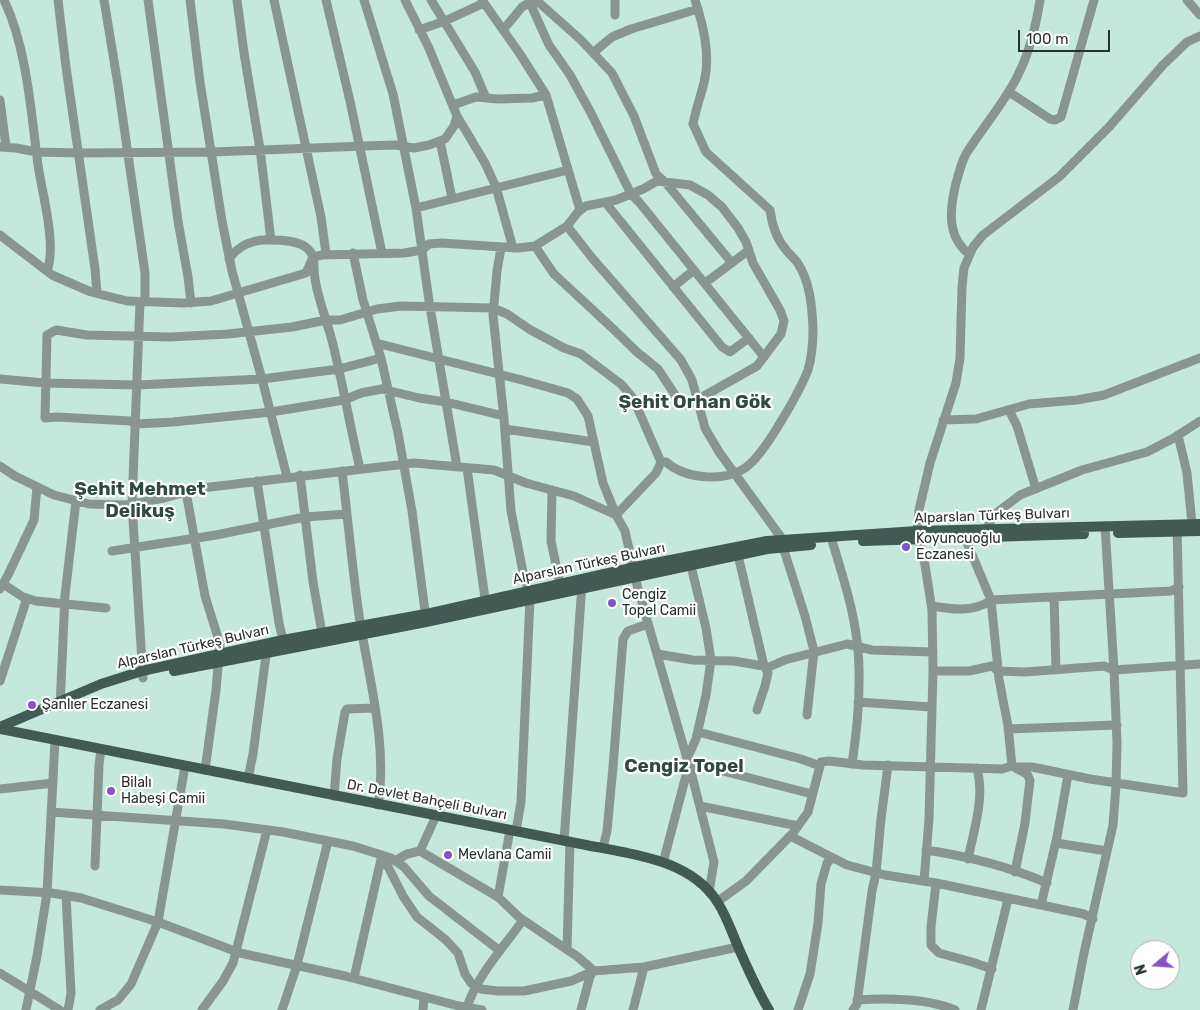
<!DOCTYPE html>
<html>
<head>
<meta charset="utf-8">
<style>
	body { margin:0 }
	#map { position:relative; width:1200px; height:1010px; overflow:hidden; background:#c5e8dd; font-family:Rubik,sans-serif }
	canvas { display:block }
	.north { position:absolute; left:1130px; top:940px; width:50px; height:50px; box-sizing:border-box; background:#fff; border:1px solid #a8adab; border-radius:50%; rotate:252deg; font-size:14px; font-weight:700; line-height:20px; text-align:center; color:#25322e }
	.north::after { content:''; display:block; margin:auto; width:18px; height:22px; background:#8652c9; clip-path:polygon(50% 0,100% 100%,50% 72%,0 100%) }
	.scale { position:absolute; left:1018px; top:30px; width:92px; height:22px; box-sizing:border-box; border:2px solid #25322e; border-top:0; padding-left:6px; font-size:15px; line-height:18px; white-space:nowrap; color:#25322e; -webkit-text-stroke:4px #fff; paint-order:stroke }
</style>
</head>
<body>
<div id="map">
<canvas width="1200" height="1010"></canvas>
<div class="north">N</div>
<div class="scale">100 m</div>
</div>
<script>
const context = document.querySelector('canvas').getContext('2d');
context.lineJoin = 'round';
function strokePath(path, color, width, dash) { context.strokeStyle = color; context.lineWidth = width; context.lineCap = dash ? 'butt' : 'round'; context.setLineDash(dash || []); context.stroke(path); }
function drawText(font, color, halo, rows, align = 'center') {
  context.font = font + ' Rubik,sans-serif'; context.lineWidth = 4.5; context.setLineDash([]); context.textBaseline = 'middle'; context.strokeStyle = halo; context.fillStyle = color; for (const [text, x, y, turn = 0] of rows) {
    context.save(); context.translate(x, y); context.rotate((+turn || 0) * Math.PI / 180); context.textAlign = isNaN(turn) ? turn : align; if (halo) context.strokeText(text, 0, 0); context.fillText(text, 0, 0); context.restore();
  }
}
strokePath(new Path2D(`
	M4 0C27 48 31 112 38 165 42 193 57 245 47 271
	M58 0 66 67 95 269 97 293
	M104 0 118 85 145 273V302
	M148 0 178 221 188 277 191 303
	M190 0 200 82 222 221 232 271 263 383 287 477
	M237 0 244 53 260 149 271 240
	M274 0 321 217 326 254
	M326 0 350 101 382 253
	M364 0 393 94 416 208 429 301 457 467
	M431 0 475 72 486 98
	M482 0 520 54 546 95 580 210
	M536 0 581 40 612 73 634 116 656 174 665 182 732 263
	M1187 0 1200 15
	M530 3 549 45 570 75 591 113 631 194 639 202 764 357
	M615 15V0
	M419 30 445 21 484 3
	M503 30 522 7 534 0
	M594 52 612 37 631 29 698 9
	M1009 92 1050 119 1055 120 1061 117 1094 0
	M0 100 6 147
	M453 105 476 97 498 99 532 98 546 95
	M457 116 485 163 496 187 513 248
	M440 141 452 198
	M0 147 16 148 37 152 79 153 212 152 364 146 395 145 414 148 429 145 445 139 454 126 457 116 428 46 405 0
	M605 202 722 347 730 352 749 338
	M416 208 568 170
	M567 226 593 259 681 360 692 380 705 428 719 452 783 540
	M0 235 52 275 91 292 127 301 183 303 211 301 306 273 313 257 322 255 404 253 422 250 429 244 441 243 518 248 535 246 567 226 578 212 586 206 616 200 643 189 657 181 690 185 708 195 722 207 738 228 746 242 753 263 780 310 784 321 781 334 757 366 688 405 681 404 658 369 637 352 609 325 554 274 535 246
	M501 248 497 271 493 315 504 419 511 511 524 577 529 591 530 599 521 802 516 831
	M353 253 363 300 381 358 398 433 412 511 426 619
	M969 254C946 236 950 208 956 183 959 173 961 163 966 154 982 128 1003 105 1017 77 1029 54 1036 26 1040 0
	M229 259C238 246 253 239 268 240 280 240 300 240 309 250 316 257 313 269 315 279 319 304 330 328 335 353 344 391 351 430 360 469
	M705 283 749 250
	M673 287 694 270
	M140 302 132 504 143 678
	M376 343 522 380 568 393 577 399 588 416 603 483 616 515 656 473 661 462H666C687 480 729 483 750 464 767 449 800 391 808 370 812 357 813 342 813 328 812 306 810 281 797 262 794 258 790 255 787 251 776 239 772 226 770 210L706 152 693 124C696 108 702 93 705 78 710 52 703 25 695 0
	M0 379 45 383 137 385 262 379 339 369 381 358
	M1009 410 1017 426 1036 489
	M504 416 446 402 419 398 382 389 361 393 344 400 271 412 173 422 136 424 130 421 57 417 45 418 47 335 56 330 87 335 170 337 228 334 292 327 326 320H340L377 309 401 306 493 308 507 314 529 329 564 348 581 354 621 384 633 398 661 462
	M943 420 976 419 1029 404 1077 400 1104 395 1200 358
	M505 429 594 442
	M1178 435 1187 473 1192 524
	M0 466 15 476 54 495 89 504 126 505 164 498 202 488 414 463 494 470 526 483 574 496 616 515 625 531 637 585 692 776 714 862 709 892
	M467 468 486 606
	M342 471C348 519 352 567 359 615 368 676 388 743 378 805
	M300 475 313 582 322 633
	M257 481 279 623 283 640
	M552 490 551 541 560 584
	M186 492 205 596 220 644 216 690 205 770
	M986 529 995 514 1020 495 1082 470 1147 452 1172 439 1200 421
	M963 533 991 600 999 679 1008 726 1012 766 1027 774 1030 780 1025 823 1015 872
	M831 537C841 571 853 606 857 641 862 681 858 724 852 764
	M783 547 805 616 814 651 807 715
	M112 551 216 535 305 517 347 514
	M738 555 764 666 768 673 765 686 757 710
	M3 584 23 597 36 601 106 608
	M0 589 8 575 34 520 37 487
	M1054 597 1056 670
	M932 606C951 609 974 613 991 600L1171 591 1179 587
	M657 654 693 660 734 661 769 667 785 660 847 644 872 650 933 652
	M933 671H969L992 666 998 671 1025 672 1104 666 1114 670 1200 664
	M0 681 27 598
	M858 702 931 707
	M60 707 65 595 76 501
	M1008 729 1117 725
	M698 732 801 759 820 766
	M687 759 696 739 706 695 711 660 706 628 691 566
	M1016 767H1032L1090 779 1183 793 1177 526
	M248 779 253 754 267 648
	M0 789 53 783
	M334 796 337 759 345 712 347 709 374 708
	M700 806 798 826
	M51 812 224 824 283 832 353 846 391 858 404 867 429 896 500 951
	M790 836 847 865 885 875 936 883 1084 914 1093 919
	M564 841 582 584
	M1056 843 1107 851
	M603 848 607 831 613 767 623 639 628 631 648 624
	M926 850C966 856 1010 867 1047 883
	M420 851 498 897 520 918 578 957 594 971
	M382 855 403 896 417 917 446 940 458 953 465 974 471 983 481 989 498 991H524L571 981 594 971 644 967 738 947
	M968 859C974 829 985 798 977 768
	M395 861 407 854 420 851 436 816
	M663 863 689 764 715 769 812 794
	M95 866 99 765 101 749
	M924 881 929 819 933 671 932 610 925 565 917 531 919 510 930 463 956 383 960 358 962 287 964 268 973 247 983 235 1059 177 1109 127 1163 65 1187 42 1200 36
	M936 883 931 927V945L939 953 972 962 992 969
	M0 890 52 893 81 898 158 922 240 953 345 976 459 1006 482 1010
	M66 895 71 993 68 1010
	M498 897 510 830
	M717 902 746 881 793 833 808 812 821 762 829 761 863 765 1002 769 1012 766
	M1041 905 1057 837 1068 775
	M567 950 570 842
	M0 973 60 1010
	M354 978 382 855
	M857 1000C889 998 926 998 955 1010
	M467 1007C478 974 503 948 523 920
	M26 1010 37 956 47 893 55 741
	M100 1010 118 1000 131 984 158 922 185 766
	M202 1010 223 981 233 963 267 830
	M282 1010 297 965 328 841
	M423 1010 424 997
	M581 1010 590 976 594 971
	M633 1010 644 967
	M798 1010 810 974 818 923 821 884 827 863 832 858
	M853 1010 857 1004 872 891 876 873 881 819 888 765
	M981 1010 1008 899
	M1073 1010 1084 953 1113 825 1116 786 1117 743 1114 670 1105 526`), '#889692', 9);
strokePath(new Path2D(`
	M1118 533 1200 531
	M863 541 1084 534
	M174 671 426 622 767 549 811 545
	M0 727 101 684 142 671 283 640 431 613 640 566 767 541 917 531 1200 524
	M0 729 586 845C631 854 691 859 718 903 727 917 732 933 739 949 748 969 757 990 769 1010`), '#415a53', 10);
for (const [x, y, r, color] of [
	[906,547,5,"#8652c9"],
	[612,603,5,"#8652c9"],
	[32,705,5,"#8652c9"],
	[111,791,5,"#8652c9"],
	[448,855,5,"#8652c9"]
]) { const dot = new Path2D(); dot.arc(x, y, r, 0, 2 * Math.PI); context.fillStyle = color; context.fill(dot); strokePath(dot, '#fff', 2); }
drawText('14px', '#25322e', '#fff', [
	["Alparslan Türkeş Bulvarı",992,516,-2],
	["Alparslan Türkeş Bulvarı",589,564,-12],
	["Alparslan Türkeş Bulvarı",193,647,-13],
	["Dr. Devlet Bahçeli Bulvarı",427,800,11]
]);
drawText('14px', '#25322e', '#fff', [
	["Koyuncuoğlu",916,539],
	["Eczanesi",916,555],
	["Cengiz",622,595],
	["Topel Camii",622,611],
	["Şanlıer Eczanesi",42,705],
	["Bilalı",121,783],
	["Habeşi Camii",121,799],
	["Mevlana Camii",458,855]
], 'left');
drawText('bold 19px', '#2d4b43', '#fff', [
	["Şehit Orhan Gök",695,403],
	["Şehit Mehmet",140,490],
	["Delikuş",140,512],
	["Cengiz Topel",684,767]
]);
</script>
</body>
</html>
